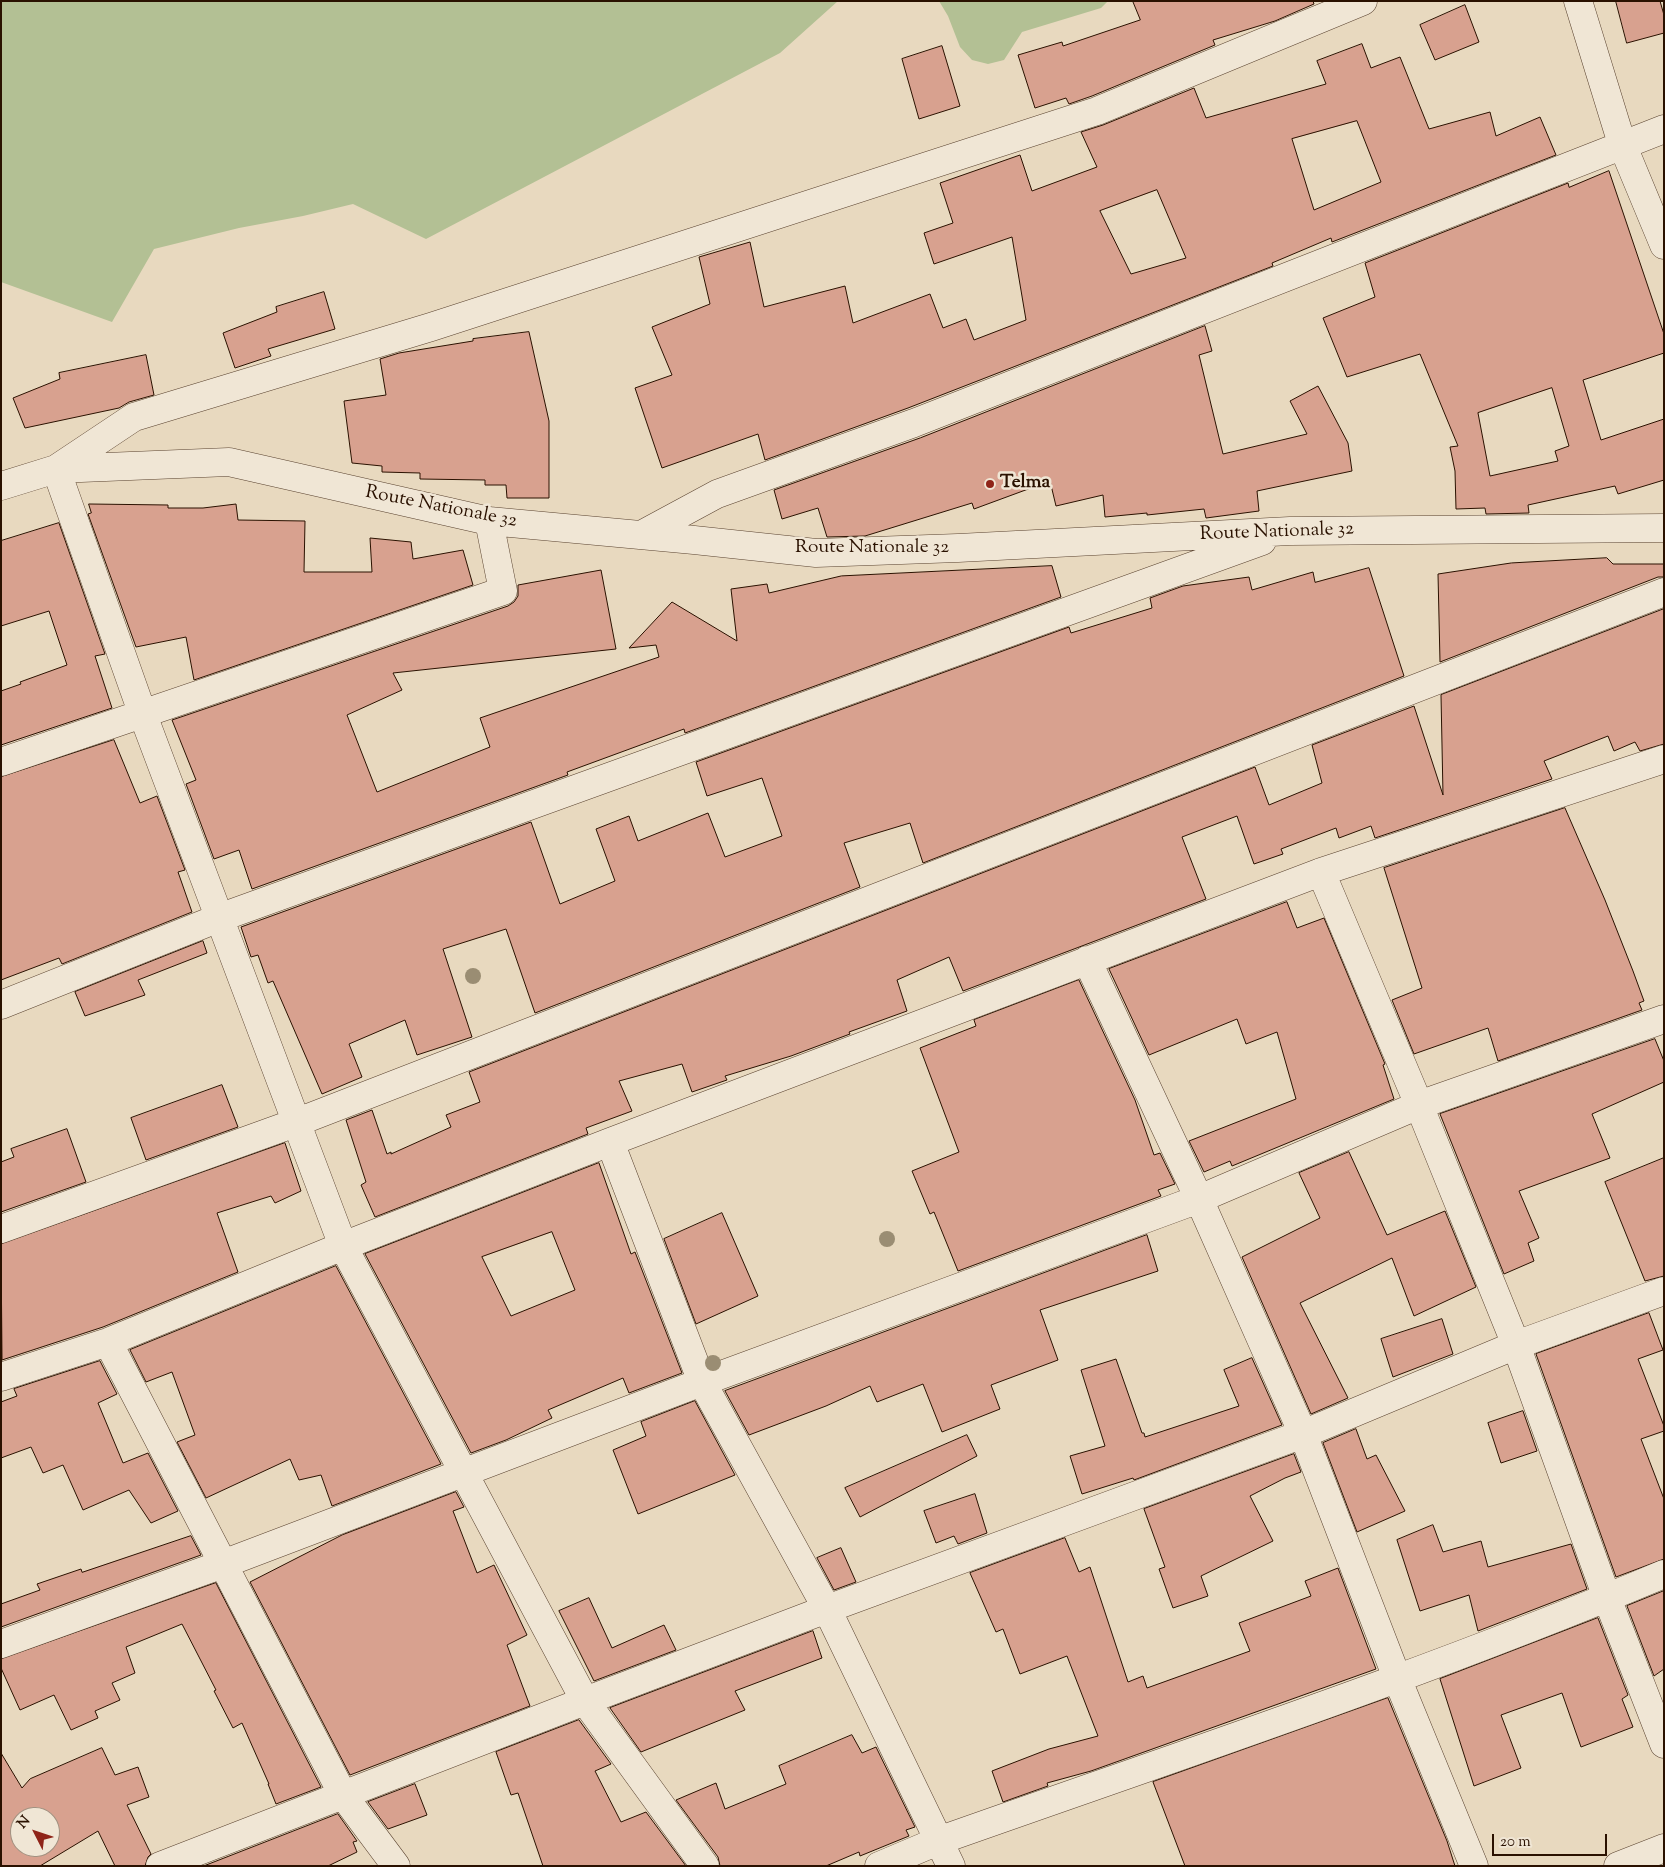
<!DOCTYPE html>
<html>
<head>
<meta charset="utf-8">
<style>
	body { margin:0 }
	#map { position:relative; width:1665px; height:1867px; overflow:hidden; background:#e8d9bf; font-family:"Sorts Mill Goudy",serif }
	canvas { display:block }
	.frame { position:absolute; inset:0; border:2px solid #2a1100; pointer-events:none }
	.north { position:absolute; left:10px; top:1807px; width:50px; height:50px; box-sizing:border-box; background:#f0e6d5; border:1px solid #a19180; border-radius:50%; rotate:311deg; font-size:14px; font-weight:700; line-height:20px; text-align:center; color:#2a1100 }
	.north::after { content:''; display:block; margin:auto; width:18px; height:22px; background:#8f2418; clip-path:polygon(50% 0,100% 100%,50% 72%,0 100%) }
	.scale { position:absolute; left:1492px; top:1834px; width:115px; height:22px; box-sizing:border-box; border:2px solid #2a1100; border-top:0; padding-left:6px; font-size:15px; line-height:18px; white-space:nowrap; color:#2a1100; -webkit-text-stroke:4px #f0e6d5; paint-order:stroke }
</style>
</head>
<body>
<div id="map">
<canvas width="1665" height="1867"></canvas>
<div class="frame"></div>
<div class="north">N</div>
<div class="scale">20 m</div>
</div>
<script>
const context = document.querySelector('canvas').getContext('2d');
context.lineJoin = 'round';
function fillPath(path, color) { context.fillStyle = color; context.fill(path, 'evenodd'); }
function strokePath(path, color, width, dash) { context.strokeStyle = color; context.lineWidth = width; context.lineCap = dash ? 'butt' : 'round'; context.setLineDash(dash || []); context.stroke(path); }
function drawText(font, color, halo, rows, align = 'center') {
  context.font = font + ' "Sorts Mill Goudy",serif'; context.lineWidth = 5; context.setLineDash([]); context.textBaseline = 'middle'; context.strokeStyle = halo; context.fillStyle = color; for (const [text, x, y, turn = 0] of rows) {
    context.save(); context.translate(x, y); context.rotate((+turn || 0) * Math.PI / 180); context.textAlign = isNaN(turn) ? turn : align; if (halo) context.strokeText(text, 0, 0); context.fillText(text, 0, 0); context.restore();
  }
}
fillPath(new Path2D(`
	M1 1H838L780 53 426 239 353 204 303 216 239 228 154 249 112 322 1 282Z
	M939 1H1108L1101 8 1022 32 1004 60 988 64 972 60 960 47 948 16Z`), '#b3c094');
const building = new Path2D(`
	M1133 1H1313L1314 4 1275 21 1213 40 1215 45 1092 96 1069 104 1066 98 1035 108 1018 55 1062 42 1063 46 1140 20Z
	M1616 1H1660L1664 15V33L1627 43Z
	M1465 5 1479 42 1435 60 1420 25Z
	M1362 44 1371 68 1400 57 1429 129 1490 112 1496 136 1540 117 1556 155 1332 242 1331 238 1272 263 1273 266 908 408 765 460 758 434 662 468 635 388 672 375 652 327 710 304 699 257 750 242 764 307 845 286 853 323 930 294 943 328 966 319 974 340 1026 320 1012 237 934 264 924 233 953 223 940 183 1020 155 1032 191 1097 167 1081 132 1103 125 1194 88 1206 118 1326 84 1317 61ZM1357 121 1381 182 1314 210 1292 139ZM1157 190 1186 258 1131 274 1100 211Z
	M942 46 960 106 919 119 902 59Z
	M1609 171 1664 334V353L1583 380 1601 440 1664 419V480L1618 494 1615 486 1528 505 1529 513 1486 514 1485 508 1456 509 1455 471 1450 447 1458 446 1420 354 1347 377 1323 318 1375 297 1365 263 1568 183 1569 187ZM1552 388 1569 446 1555 451 1558 461 1490 476 1478 413Z
	M324 292 335 329 268 349 271 356 235 368 223 333 277 312 276 307Z
	M1205 326 1212 351 1199 355 1223 454 1307 434 1290 401 1318 386 1348 443 1352 471 1257 491 1259 511 1206 518 1204 509 1147 515V513L1105 517 1103 495 1056 506 1050 481 974 509 972 503 865 536 827 537 818 508 782 519 774 490 920 438Z
	M529 332 549 421V498H507L506 485H485V480L420 479V473L382 472V466L352 463 344 401 386 395 380 359 399 353 473 341V339Z
	M146 355 154 395 129 402 119 408 25 428 13 398 60 379 59 373Z
	M89 504 168 505V508H203L236 504 238 520 305 521 304 572H372L370 538 411 542 413 559 463 550 473 585 194 680 186 637 136 647 88 514 91 513Z
	M59 523 105 654 95 656 112 708 1 745V691L21 684 20 682 67 665 49 611 1 626V541Z
	M1607 558 1613 564H1664V577H1658L1440 662 1438 574 1511 563Z
	M1052 566 1061 597 685 733 684 729 567 772 568 775 521 792 252 889 239 850 214 859 186 784 196 780 172 720 508 606 514 602 518 596V585L601 570 616 649 393 673 402 690 347 715 377 792 490 747 480 718 659 657 656 645 629 648 672 602 737 641 731 589 767 584 769 593 841 576Z
	M1369 568 1404 676 923 863 910 823 844 843 860 887 535 1013 506 929 443 949 472 1037 417 1055 405 1020 349 1044 362 1077 322 1094 273 981 268 983 258 955 251 957 241 927 531 822 560 904 615 881 596 829 629 816 638 841 708 813 725 857 782 836 762 778 707 796 696 762 1069 627 1071 633 1152 608 1150 598 1183 586 1249 577 1252 590 1313 572 1315 582Z
	M1664 609V744L1640 751 1635 742 1614 751 1608 736 1544 761 1552 779 1375 838 1371 826 1339 838 1336 828 1281 849 1283 854 1254 864 1237 816 1182 837 1206 899 963 991 949 957 897 980 907 1011 849 1032 850 1034 791 1056 725 1076 727 1080 692 1092 682 1064 619 1081 632 1111 586 1128 588 1134 375 1217 361 1185 366 1182 346 1120 372 1110 387 1154 391 1152V1154L451 1127 446 1115 480 1102 469 1072 1255 767 1269 805 1322 783 1312 745 1414 706 1443 795 1441 695Z
	M114 740 140 803 157 796 185 870 178 872 192 912 62 964 59 958 1 980V777Z
	M1565 808 1605 900 1633 971 1644 1001 1639 1003 1642 1010 1498 1061 1488 1028 1414 1054 1392 1000 1422 988 1384 868Z
	M1287 902 1297 928 1324 918 1385 1064 1383 1065 1394 1099 1232 1166 1230 1161 1204 1172 1189 1141 1296 1099 1277 1032 1246 1044 1237 1019 1149 1055 1109 969Z
	M203 941 207 953 138 980 145 995 85 1016 75 992Z
	M1079 980 1135 1100 1154 1155 1160 1153 1175 1184 1158 1190 1161 1196 958 1271 934 1212 930 1214 912 1171 959 1152 920 1048 976 1026 974 1020Z
	M1655 1039 1664 1061V1082L1592 1114 1610 1158 1519 1191 1539 1238 1528 1243 1534 1261 1504 1274 1440 1114Z
	M222 1085 238 1127 146 1160 131 1118Z
	M67 1129 86 1182 1 1212V1162L14 1157 11 1149Z
	M285 1143 301 1191 275 1203 271 1196 217 1213 238 1272 103 1327 2 1360 1 1244Z
	M1349 1152 1387 1235 1445 1211 1476 1287 1414 1316 1392 1258 1300 1303 1348 1398 1311 1414 1242 1257 1320 1218 1299 1173Z
	M1664 1158V1276L1645 1281 1605 1182Z
	M599 1163 631 1254 635 1252 682 1373 629 1393 623 1378 548 1410 552 1418 506 1440 471 1453 365 1254ZM552 1232 575 1290 511 1316 482 1257Z
	M722 1213 758 1296 696 1324 664 1239Z
	M1147 1235 1158 1271 1040 1310 1058 1360 991 1385 1000 1409 942 1432 923 1384 877 1402 870 1386 826 1406 749 1435 725 1391Z
	M336 1266 441 1464 332 1506 321 1475 299 1480 290 1459 206 1498 177 1442 195 1435 172 1372 146 1382 130 1350Z
	M1649 1313 1663 1350 1638 1359 1664 1426V1431L1641 1439 1664 1499V1559L1616 1577 1536 1354Z
	M1442 1319 1453 1354 1393 1377 1381 1339Z
	M1252 1358 1282 1425 1134 1480 1133 1478 1082 1494 1070 1456 1105 1446 1081 1370 1116 1359 1142 1433H1144L1145 1437 1239 1406 1224 1370Z
	M100 1361 117 1394 98 1403 123 1463 148 1453 178 1511 151 1523 129 1490 83 1510 63 1465 43 1473 31 1447 1 1458V1402L17 1396 14 1389Z
	M695 1401 735 1475 638 1514 613 1450 646 1436 641 1422Z
	M1523 1411 1537 1451 1501 1463 1488 1423Z
	M1356 1429 1367 1459 1376 1455 1405 1511 1357 1532 1323 1443Z
	M967 1435 977 1456 860 1517 845 1488Z
	M1294 1454 1301 1472 1285 1478 1250 1496 1273 1541 1201 1576 1208 1596 1173 1608 1159 1569 1165 1567 1144 1509Z
	M456 1492 464 1507 453 1511 477 1573 494 1565 527 1635 507 1645 530 1706 350 1775 250 1582 342 1535Z
	M975 1494 987 1533 958 1544 954 1536 936 1543 924 1511Z
	M1433 1525 1443 1552 1481 1541 1488 1567 1571 1544 1587 1589 1478 1631 1469 1595 1420 1611 1397 1540Z
	M191 1536 201 1555 1 1627V1604L40 1590 37 1584 81 1569 82 1572Z
	M1065 1538 1079 1572 1090 1567 1128 1682 1143 1676 1147 1688 1250 1651 1239 1623 1311 1596 1305 1581 1338 1568 1376 1669 1091 1771 1047 1783 1048 1786 1003 1802 992 1771 1049 1749 1098 1736 1067 1656 1020 1674 1003 1629 996 1632 970 1573Z
	M841 1548 856 1582 834 1590 817 1558Z
	M216 1583 321 1787 276 1804 268 1784H269L242 1723 233 1728 214 1691 216 1690 182 1624 126 1647 135 1673 112 1683 120 1700 95 1711 98 1718 71 1730 54 1695 20 1710 1 1668V1659Z
	M1664 1591V1669L1654 1676 1627 1606Z
	M589 1598 612 1648 664 1625 676 1650 594 1681 559 1611Z
	M1598 1618 1628 1695 1622 1699 1633 1727 1581 1747 1562 1693 1501 1715 1521 1768 1474 1786 1440 1679Z
	M813 1631 822 1658 735 1691 745 1710 641 1752 610 1708Z
	M1388 1698 1447 1841 1455 1866H1185L1153 1782Z
	M579 1720 611 1764 595 1771 621 1822 646 1812 686 1866H543L518 1793 511 1795 496 1752Z
	M852 1735 862 1753 876 1747 915 1827 906 1830 909 1836 860 1856 859 1852 826 1866H720L718 1857 676 1800 716 1783 725 1809 786 1784 779 1766Z
	M102 1748 115 1775 138 1767 149 1797 127 1805 151 1854 148 1857 145 1866H115L98 1831 40 1866H1V1753L22 1788 30 1779ZM20 1817H50V1847H20Z
	M415 1784 427 1815 388 1829 368 1802Z
	M338 1814 357 1841 353 1842 357 1852 328 1866H204Z`);
fillPath(building, '#d8a18f');
strokePath(building, '#2a1100', 1);
const minor = new Path2D(`
	M1578 1 1622 144 1664 245
	M1 486 56 469 229 462 489 521 694 540 816 553 958 548 1290 531 1664 528
	M641 535 717 494 914 423 1664 129
	M1 762 503 591 489 521
	M1321 872 1419 1105 1516 1345 1607 1598 1664 1744
	M1087 960 1199 1199 1303 1434 1397 1678 1474 1866
	M1 1005 219 918 1262 541
	M610 1142 702 1382 827 1609 951 1866
	M1 1229 295 1123 1664 592
	M108 1342 343 1795 396 1866
	M1 1377 108 1342 343 1246 610 1142 1321 872 1664 759
	M1 1644 223 1564 702 1382 1199 1199 1419 1105 1664 1019
	M160 1866 585 1701 827 1609 1303 1434 1516 1345 1664 1291
	M705 1866 585 1701 343 1246 143 715 56 469 134 417 431 327 1097 111 1363 1
	M879 1866 938 1841C1181 1755 1426 1674 1664 1574
	M1618 1866 1664 1848`);
strokePath(minor, '#5a4330', 29);
strokePath(minor, '#f0e6d5', 28);
context.fillStyle = '#9a8d73';
for (const [x, y] of [
	[473,976],
	[887,1239],
	[713,1363]
]) { context.beginPath(); context.arc(x, y, 8, 0, 2 * Math.PI); context.fill(); }
for (const [x, y, r, color] of [
	[990,484,5,"#8f2418"]
]) { const dot = new Path2D(); dot.arc(x, y, r, 0, 2 * Math.PI); context.fillStyle = color; context.fill(dot); strokePath(dot, '#f0e6d5', 2); }
drawText('bold 19px', '#2a1100', '#f0e6d5', [
	["Telma",1000,484]
], 'left');
drawText('19px', '#2a1100', '#f0e6d5', [
	["Route Nationale 32",441,508,11],
	["Route Nationale 32",1277,533,-2],
	["Route Nationale 32",872,549]
]);
</script>
</body>
</html>
